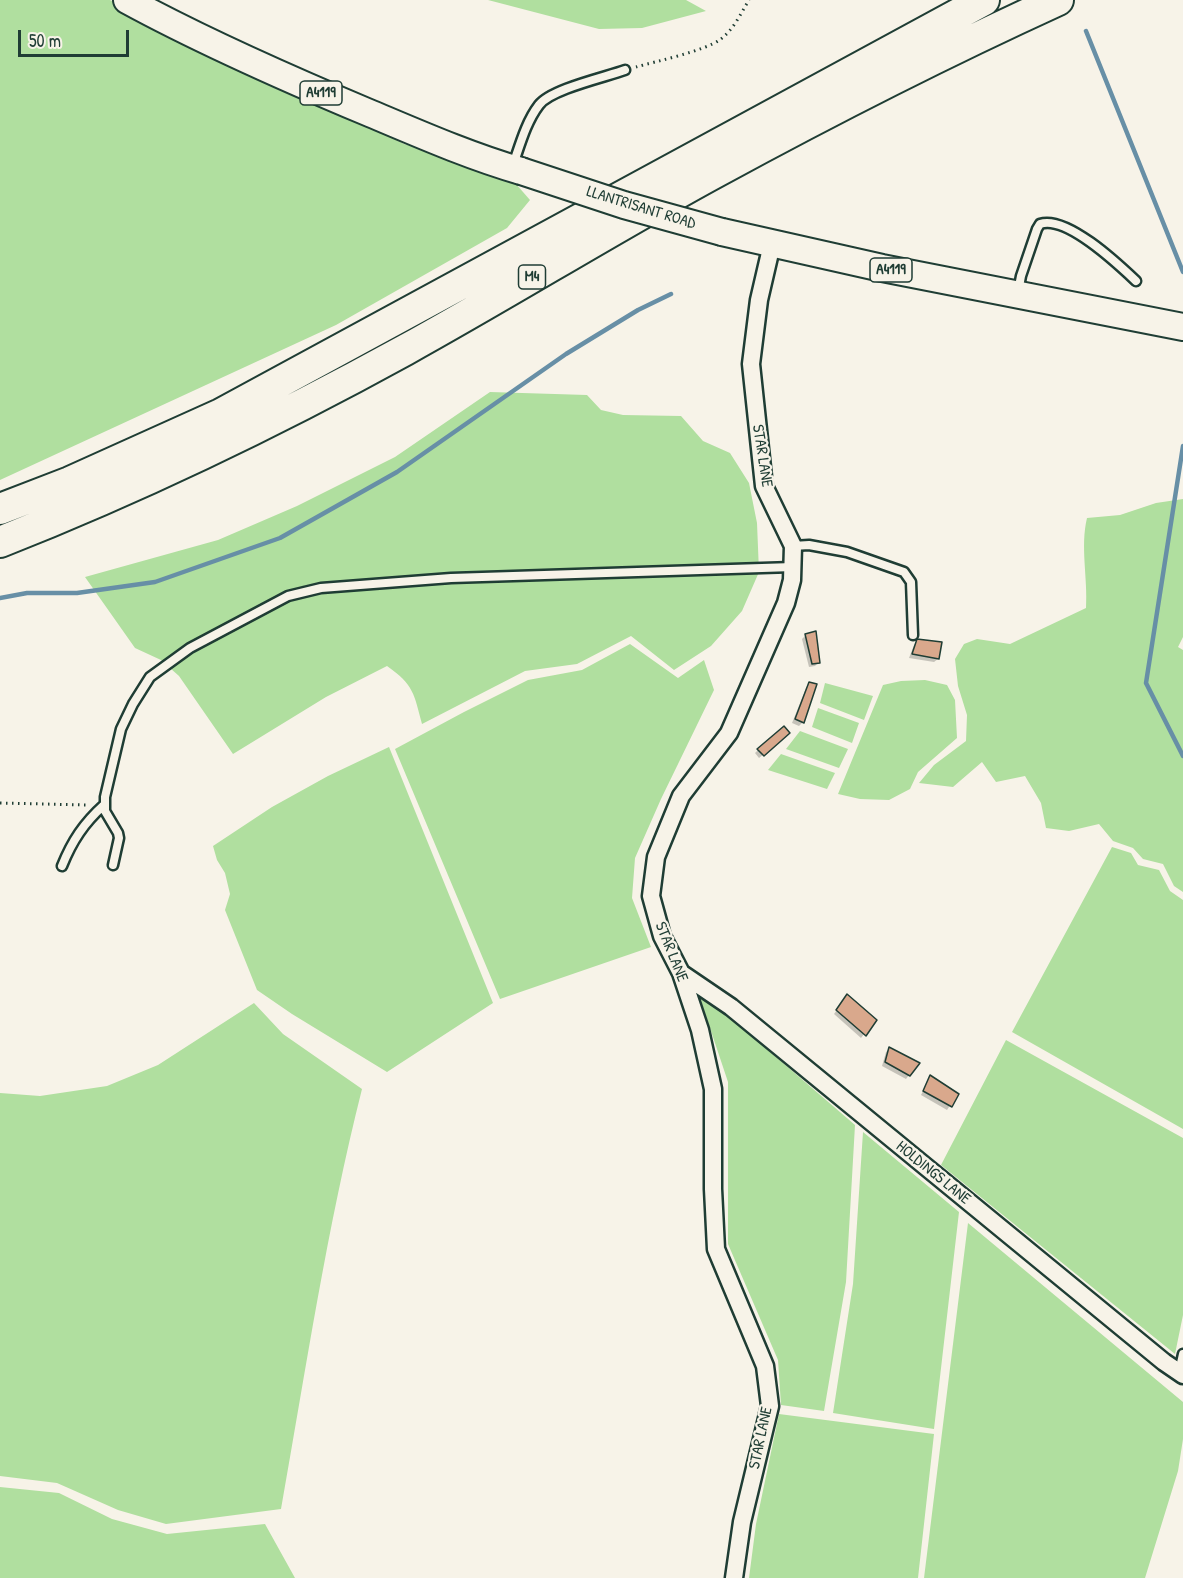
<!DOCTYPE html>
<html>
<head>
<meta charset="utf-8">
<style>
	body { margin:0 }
	#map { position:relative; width:1183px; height:1578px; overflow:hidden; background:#f7f3e8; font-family:"Patrick Hand",sans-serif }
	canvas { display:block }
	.scale { position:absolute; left:18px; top:30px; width:111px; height:27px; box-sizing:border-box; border:3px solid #1f3d34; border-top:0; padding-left:8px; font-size:18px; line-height:21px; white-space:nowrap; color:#1f3d34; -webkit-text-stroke:4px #f7f3e8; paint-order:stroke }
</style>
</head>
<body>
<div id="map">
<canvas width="1183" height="1578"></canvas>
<div class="scale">50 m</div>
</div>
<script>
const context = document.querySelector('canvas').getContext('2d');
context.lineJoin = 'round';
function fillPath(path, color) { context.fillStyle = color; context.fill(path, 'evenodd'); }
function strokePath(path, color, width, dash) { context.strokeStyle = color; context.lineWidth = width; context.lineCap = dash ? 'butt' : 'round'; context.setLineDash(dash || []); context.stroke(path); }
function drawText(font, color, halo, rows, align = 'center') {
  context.font = font + ' "Patrick Hand",sans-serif'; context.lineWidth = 4.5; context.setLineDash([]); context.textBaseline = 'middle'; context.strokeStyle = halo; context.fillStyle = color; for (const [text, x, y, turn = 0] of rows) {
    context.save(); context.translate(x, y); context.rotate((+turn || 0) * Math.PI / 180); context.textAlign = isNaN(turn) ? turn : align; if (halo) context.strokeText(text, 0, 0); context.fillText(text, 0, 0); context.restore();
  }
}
fillPath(new Path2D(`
	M0 0H110L337 109 404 144 472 163 516 184 530 200 507 228 336 325 0 480Z
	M488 0H686L706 11 642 28 599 29Z
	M490 392 587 395 601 410 623 415 681 416 703 441 730 453 749 483 757 523 759 572 742 611 711 646 674 670 631 636 577 664 525 671 422 724C414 694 414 685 387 666L326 697 233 754 179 676 161 660 135 648 85 577 218 540 297 506 395 457Z
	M1183 499V637L1178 647 1183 650V892L1174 886 1163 864 1143 859 1133 848 1113 841 1099 824 1069 831 1046 828 1041 803 1025 776 996 782 982 762 953 787 919 783 934 765 966 741 967 715 958 686 955 659 964 644 977 639 1010 644 1086 608C1088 578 1080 547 1087 518L1120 515 1156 503Z
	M630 644 678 678 704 660 714 690 661 799 635 858 632 898 651 947 500 999 395 749 464 712 528 680 582 670Z
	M925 680 947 685 955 700 957 738 918 772 910 789 889 800 860 799 838 794 883 685 901 681Z
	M825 683 873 696 864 720 820 703Z
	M818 708 859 723 852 743 812 727Z
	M800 731 848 749 839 768 786 749Z
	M389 747 493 1003 387 1072 292 1014 257 990 225 910 230 894 225 873 217 860 213 846 272 807 328 776Z
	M781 754 835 773 827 789 768 770Z
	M1112 847 1131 853 1138 865 1159 870 1170 891 1183 900V1129L1012 1032Z
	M699 995 725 1013 855 1125 846 1282 824 1411 781 1405 778 1360 728 1244V1082Z
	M254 1003 283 1034 362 1089C327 1227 306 1369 281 1509L166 1524 118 1510 57 1483 0 1476V1093L40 1096 107 1086 158 1065Z
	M1006 1040 1183 1138V1315L1175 1354 941 1165Z
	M863 1132 959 1212 934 1429 833 1413 853 1284Z
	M968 1223 1183 1402V1439L1178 1471 1145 1578H924Z
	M779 1414 934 1434 918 1578H749L756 1524Z
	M0 1487 59 1493 112 1519 167 1534 265 1524 295 1578H0Z`), '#b0df9f');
fillPath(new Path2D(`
	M806 635 819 662 815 666 809 667 802 639Z
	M917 641 938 659 934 662 909 658 914 645Z
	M810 684 803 722 799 726 792 723 806 688Z
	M785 737 759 758 755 753 758 750Z
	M847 996 875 1020 861 1038 834 1014Z
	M889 1049 909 1075 906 1079 882 1066 886 1052Z
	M930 1077 957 1095 947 1110 921 1095Z`), '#0003');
strokePath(new Path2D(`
	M1086 31 1183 272
	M1183 446 1146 683 1183 756
	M0 598 27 593H77L155 582 280 538 397 472 566 354 638 310 671 294`), '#678fa6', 4.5);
const building = new Path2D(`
	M816 631 820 663 812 664 805 634Z
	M917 639 942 642 939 659 912 654Z
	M809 682 817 684 804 723 795 719Z
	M784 726 790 733 764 756 757 749Z
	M847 994 877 1020 866 1036 836 1010Z
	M889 1047 920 1063 910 1076 885 1062Z
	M930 1075 959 1094 952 1107 923 1091Z`);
fillPath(building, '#d9a88c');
strokePath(building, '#1f3d34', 1.5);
const lane = new Path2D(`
	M513 165C520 145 526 122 539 105 551 89 606 77 625 70
	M1018 292 1021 276 1037 229 1040 224C1066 215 1117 263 1136 281
	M793 546 809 545 847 552 904 572 911 582 913 635
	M113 865 119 838 118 833 105 811V797L121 729 133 704 150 677 190 648 288 596 321 588 451 578 793 567
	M62 866C72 841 84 823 104 805
	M1179 1372 1183 1354`);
const street = new Path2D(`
	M681 973 731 1007 1164 1362 1183 1375
	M734 1578 742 1522 770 1406 765 1366 716 1249 713 1189V1089L700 1030 681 973 662 936 651 896 656 857 681 796 729 733 786 603 792 580 793 546 764 486 751 364 759 300 772 244`);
const primary = new Path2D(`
	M127 0C204 42 286 78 367 112 417 133 469 156 521 171
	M722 232 882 268 1183 327`);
const highway = new Path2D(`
	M0 509 70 482 221 414 984 0
	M0 542C139 487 274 422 405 350 510 292 611 229 716 172 828 111 942 53 1058 0`);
strokePath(lane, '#1f3d34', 13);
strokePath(street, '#1f3d34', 21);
strokePath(primary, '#1f3d34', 30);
strokePath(highway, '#1f3d34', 34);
strokePath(new Path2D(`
	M636 67C657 61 705 51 721 39 734 29 741 13 749 0
	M0 803 87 805`), '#1f3d34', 3, [1.5, 4.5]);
strokePath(lane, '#f7f3e8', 8);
strokePath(street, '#f7f3e8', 16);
strokePath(primary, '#f7f3e8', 26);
strokePath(highway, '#f7f3e8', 30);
const primaryBridge = new Path2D(`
	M521 171 624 205 722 232`);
strokePath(primaryBridge, '#1f3d34', 30, []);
strokePath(primaryBridge, '#f7f3e8', 26);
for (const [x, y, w] of [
	[321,93,42],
	[891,270,42],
	[532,277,27]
]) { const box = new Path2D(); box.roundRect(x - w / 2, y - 12, w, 24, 4.5); context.fillStyle = '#f7f3e8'; context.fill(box); strokePath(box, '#1f3d34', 1.5); }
drawText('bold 15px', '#1f3d34', null, [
	["A4119",321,93],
	["A4119",891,270],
	["M4",532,277]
]);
drawText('16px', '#1f3d34', '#f7f3e8', [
	["LLANTRISANT ROAD",641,208,17],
	["STAR LANE",762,456,81],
	["STAR LANE",671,952,68],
	["HOLDINGS LANE",933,1173,39],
	["STAR LANE",761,1438,-78]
]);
</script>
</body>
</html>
